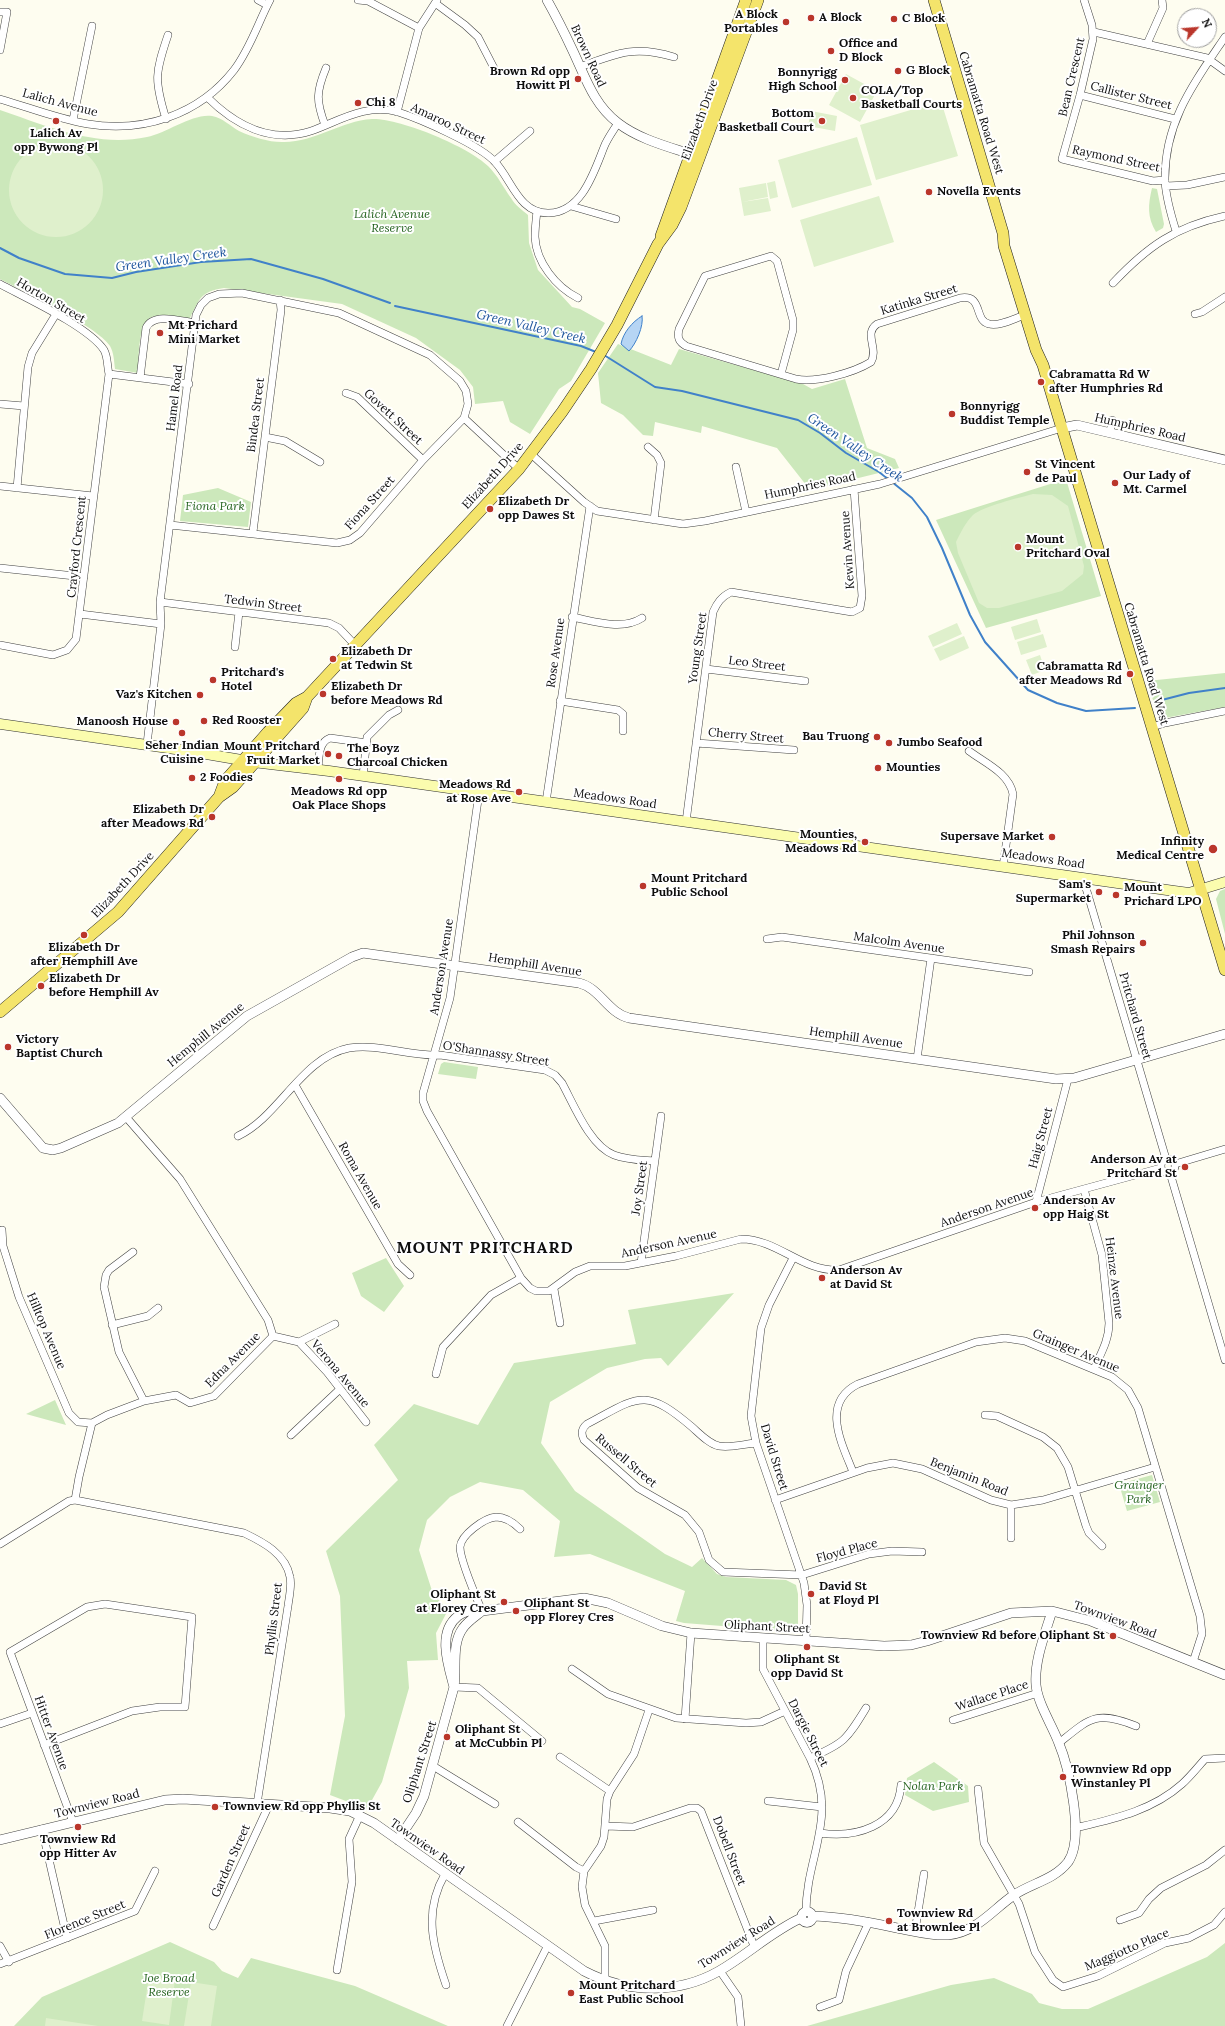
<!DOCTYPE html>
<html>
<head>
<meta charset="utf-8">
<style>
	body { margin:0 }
	#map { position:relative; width:1225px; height:2026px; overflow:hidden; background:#fefdf0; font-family:Lora,serif }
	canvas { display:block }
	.north { position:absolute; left:1177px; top:8px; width:40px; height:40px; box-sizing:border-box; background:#fff; border:1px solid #9f9f9f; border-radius:50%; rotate:64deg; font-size:11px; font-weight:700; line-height:16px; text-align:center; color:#0e0e0e }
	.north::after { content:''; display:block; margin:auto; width:14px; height:18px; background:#ba362b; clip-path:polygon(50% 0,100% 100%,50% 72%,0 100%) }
</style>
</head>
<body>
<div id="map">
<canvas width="1225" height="2026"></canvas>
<div class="north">N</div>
</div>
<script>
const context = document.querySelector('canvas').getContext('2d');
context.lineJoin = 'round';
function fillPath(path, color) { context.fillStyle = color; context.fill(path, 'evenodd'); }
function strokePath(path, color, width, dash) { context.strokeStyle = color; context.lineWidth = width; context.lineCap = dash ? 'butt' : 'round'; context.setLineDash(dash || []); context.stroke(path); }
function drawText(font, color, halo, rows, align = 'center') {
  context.font = font + ' Lora,serif'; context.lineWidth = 4; context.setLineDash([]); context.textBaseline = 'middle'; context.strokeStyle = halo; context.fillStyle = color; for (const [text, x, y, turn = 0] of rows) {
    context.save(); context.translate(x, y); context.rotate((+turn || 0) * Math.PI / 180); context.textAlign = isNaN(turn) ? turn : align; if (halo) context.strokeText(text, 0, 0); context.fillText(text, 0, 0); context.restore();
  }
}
fillPath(new Path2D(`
	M0 110C47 126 96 148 147 137 167 133 193 113 212 116 223 118 230 126 239 131 252 137 268 142 282 142 314 143 340 121 372 119 400 118 469 147 488 166 498 176 503 187 511 198 515 205 522 210 528 215L529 243 538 270 572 307 580 309 605 323 571 381 559 389 530 434 510 422 503 401 475 404 473 387 460 370 416 338 342 304 224 288C200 292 200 298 190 318L187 319C177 318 166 315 156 316 137 316 139 359 138 373L115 369C114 361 114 353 110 346 97 326 23 291 0 279Z
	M1152 188 1157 189 1164 224 1163 228 1156 232C1147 217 1148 205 1152 188Z
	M618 344 671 365 679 349 803 384 812 389 845 379 867 448 895 459 899 468 810 490 777 448 702 426 701 433 655 422 653 436 643 435 623 415 601 403 598 373Z
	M1066 479 1101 596 986 628 936 520Z
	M218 488 251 502 248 527 180 521 183 495Z
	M1225 673V707L1159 719 1147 681Z
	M1225 889V934L1216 899 1220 891Z
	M444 1062 478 1067 476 1079 438 1074 441 1064Z
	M386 1258 404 1286 384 1312 361 1296 352 1273Z
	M734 1293 668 1366 661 1358 645 1359 607 1368 550 1402 541 1443 575 1491 665 1554 692 1567 702 1558 717 1574 726 1577 786 1580 796 1585 798 1594V1632L684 1623 676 1621 685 1591 590 1554 554 1557 560 1521 523 1490 480 1482 450 1497 427 1520 419 1550 433 1594 448 1610 436 1633 438 1660 407 1661 409 1688 382 1782 367 1809 330 1795 345 1716 340 1596 326 1551 398 1480 374 1445 414 1404 478 1425 514 1363 636 1344 628 1310Z
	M55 1400 66 1425 26 1414Z
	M1152 1475 1160 1502 1127 1511 1119 1484Z
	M934 1762 968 1786 969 1802 933 1811 905 1795 907 1778Z
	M170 1942 214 1962 222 1971 238 1978 251 1958 355 1986 448 2026H14L42 1997Z
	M1225 1943V2026H807L951 1985 994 1978 1032 1994 1039 2003 1062 2009H1088L1207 1957Z`), '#cce8bb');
fillPath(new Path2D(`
	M846 74 877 91 860 122 829 105Z
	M941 101 958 156 876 180 860 125Z
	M811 111 837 116 835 131 808 126Z
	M857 137 872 185 792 208 778 160Z
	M9 190a47 47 0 1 1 94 0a47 47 0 1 1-94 0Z
	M775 181 778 197 770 199 767 183Z
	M766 183 768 197 742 202 768 198 771 211 744 216 739 188Z
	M879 196 894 242 814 267 800 220Z
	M1033 494 1052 495 1068 506 1084 566 1083 574 1062 591 999 608H987L979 603 958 553 956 542C961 532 965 523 973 515 984 506 1018 498 1033 494Z
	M1037 619 1041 632 1015 640 1011 627Z
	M957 623 962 634 933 647 928 636Z
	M1043 634 1047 647 1021 655 1017 642Z
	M964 636 969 648 940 661 934 649Z
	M1040 655 1045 670 1032 675 1026 660Z
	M149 1976 175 1980 169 2025 142 2021Z
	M191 1982 217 1986 211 2026H184Z
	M46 2018 98 2026H45Z`), '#dff0cc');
const water = new Path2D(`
	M642 316C644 326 636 344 629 351L621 344C623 333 632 322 642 316Z`);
fillPath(water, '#b6d5f4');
strokePath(water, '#4081c9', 1);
strokePath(new Path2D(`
	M0 248 19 258 65 274 112 278 136 272 201 262 251 259 323 279 390 303
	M395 306 581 346 596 352
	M604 355 655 387 682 391 798 420 820 433 846 453 879 472 888 479
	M892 482 912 498 927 517 942 548 970 615 985 642 1028 690 1057 703 1086 711 1135 708
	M1154 702 1189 693 1225 688`), '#4081c9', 2);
const minor = new Path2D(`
	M258 0 267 5
	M358 0 368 1 419 28
	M1084 0 1092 25 1093 39 1080 95 1062 159 1153 181 1165 180
	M435 3 465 25 478 37 495 70
	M0 12H7L0 50
	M1094 32 1207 58 1225 71
	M1147 44 1163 8 1162 0
	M580 67C617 53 635 45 674 57
	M1080 95 1175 119
	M207 97C235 125 271 144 311 131 339 121 366 103 398 112 420 119 480 145 495 162 512 180 519 214 549 213 582 212 594 172 604 147 607 139 613 131 618 123
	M0 99C28 107 58 119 88 124 143 133 199 115 234 70 250 49 258 23 270 0
	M397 112 419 28 437 0
	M166 119C154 80 155 73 168 35
	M73 120 92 26
	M325 125C316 101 316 92 326 68
	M495 161 530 131
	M1166 186 1187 185 1225 177
	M571 206 616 219
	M537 211C536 220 535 228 535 237 536 262 556 287 578 298
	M1176 231C1171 215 1166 198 1165 181 1164 122 1194 83 1225 37
	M1113 283C1148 246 1175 227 1225 216
	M0 284C26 298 89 327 104 350 108 357 107 366 109 374L76 639 67 650 53 655 0 645
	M1195 314 1202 312 1225 297
	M109 374 189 384
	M781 374 793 330V320L777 261 771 256 705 276 679 329C677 338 679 342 686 346L796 379C816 383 853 373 871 362 879 348 863 334 877 324L960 298C984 294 973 320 989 324 999 327 1015 318 1025 315
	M140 378 146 328C153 312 181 321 195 323
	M346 393 357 397 423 460
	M0 404 24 406
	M464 418 519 469
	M1110 433 1112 420
	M265 437 285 441 320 462
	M648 447 657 455 661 463 654 520
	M531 454 584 502 597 511 683 524 705 521 880 484 1062 428
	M736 467 746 512
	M0 486 93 496
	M17 488 28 367 32 353 56 314
	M253 532 281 310 280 300
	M0 568 84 577
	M160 602 329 623 339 628 355 645
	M80 614 161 624
	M572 617C594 621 622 631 642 618
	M235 647 239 612
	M706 669 805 681
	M560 701 618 710 623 714V731
	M1152 727 1165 723 1225 711
	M696 743 794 750
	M147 744 161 624 160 602 196 315 201 305 208 298 219 294 242 293 339 313 430 355 460 381 466 391 468 404 464 418 423 460 360 533 350 540 337 543 170 525
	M969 751C985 763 1009 773 1013 794L1003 867
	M318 770C319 759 318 742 330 738L367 743
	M363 776 367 737 389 715 398 710
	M479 793 450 998 423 1093V1101L427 1111 521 1278 530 1288 536 1291H549L575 1272 590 1266H625L676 1256 741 1239C778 1239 802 1272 839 1270L1036 1202 1161 1168
	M546 802 590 506
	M686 822 713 612C717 603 721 597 731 592L852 612 860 608 862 596 854 489
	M1083 878 1166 1159
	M767 939 782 937 1029 972
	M917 1059 931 958
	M295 1085 398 1264 410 1275
	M126 1117 180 1179 268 1320 273 1336
	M238 1136C279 1117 302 1057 349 1048 379 1043 410 1057 440 1055L545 1070 555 1075 562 1083C574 1105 590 1146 614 1155 627 1160 641 1160 654 1161
	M1161 1166a7 7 0 1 1 14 0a7 7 0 1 1-14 0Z
	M1175 1164 1225 1149
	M1170 1173 1225 1360
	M1084 1189 1102 1255 1109 1323C1109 1340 1101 1353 1094 1369
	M1036 1202 1068 1079
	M2 1230 3 1246 19 1297 69 1413 78 1422 92 1423
	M133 1252 109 1270 106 1275 104 1287 119 1352 144 1401
	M793 1258 769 1305 761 1328 751 1416 756 1443 804 1583 807 1605 806 1641
	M641 1263 661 1116
	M554 1289 560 1323
	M112 1325 148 1316 158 1308
	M273 1336 299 1342 327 1372 366 1422
	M299 1342 335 1324
	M436 1374 443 1347 491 1295 521 1278
	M985 1415 997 1416 1043 1437 1057 1448 1068 1467 1086 1526 1089 1533 1102 1546
	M291 1435 340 1389
	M756 1443C744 1444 731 1448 719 1446 709 1444 700 1434 692 1427 644 1386 638 1397 587 1424 581 1429 581 1434 584 1440L638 1488 685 1515 699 1532 709 1560 723 1572 802 1575 869 1554 892 1551 922 1552
	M853 1472C842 1444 820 1403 858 1384L976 1342 1005 1338 1025 1341 1112 1377 1128 1390 1138 1408 1200 1616 1202 1634 1193 1662
	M75 1500 244 1533C263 1542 286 1554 290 1577 292 1586 289 1597 288 1606L257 1804
	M775 1500 867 1468 893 1463 922 1469 991 1500 1011 1505 1043 1500 1155 1467
	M1011 1538V1505
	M0 1544 69 1501 75 1500 79 1477 92 1423 107 1415 144 1401 176 1395 190 1403 214 1396 273 1336
	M482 1611C476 1597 460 1560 460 1547 461 1535 484 1518 496 1517 505 1517 513 1522 520 1529
	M763 1639V1669L810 1758C839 1818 806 1855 806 1912
	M572 1669 608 1694 676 1718 746 1723 761 1722 785 1711
	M454 1687 478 1688 542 1741
	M685 1719 691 1633
	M953 1720 1038 1693
	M0 1724 32 1713
	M1059 1743C1090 1718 1096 1710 1136 1726
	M44 1745 132 1711 160 1707H185L192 1617 105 1604 87 1607 10 1652 73 1822
	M560 1757 610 1791
	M810 1758C845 1743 847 1739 866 1708
	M433 1766 495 1804
	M978 1789 984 1843 1019 1904 1035 1952 1053 1980 1063 1987 1098 1976 1165 1943 1189 1938 1214 1925 1225 1912
	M768 1801 822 1807
	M518 1822 576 1867 584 1871
	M606 1826 633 1827 690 1808H697L701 1811 754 1946
	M1075 1828C1113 1819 1152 1811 1182 1784 1190 1777 1197 1768 1205 1759L1225 1758
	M42 1829 67 1938
	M820 1833C855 1838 898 1827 901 1785
	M445 1874C423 1912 433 1947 446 1985
	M1120 1920 1139 1913 1149 1899 1161 1888 1206 1865 1225 1850
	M594 1921 653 1910
	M213 1926 269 1805
	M915 1931 924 1874
	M0 1946 9 1962
	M0 1964 135 1911 155 1871
	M337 1970 352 1882 349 1839 360 1815
	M720 1971 738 1997 741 2026
	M605 1981V1946L585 1905 582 1887 584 1871 601 1846 604 1837 607 1799 610 1791 634 1754 649 1710
	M820 2007 839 2000 846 1971 869 1922
	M507 2026 547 1947`);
const tertiary = new Path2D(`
	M547 0C556 16 564 32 572 49 585 76 593 104 618 123 640 140 670 147 696 156
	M1062 428 1077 425 1225 460
	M0 1098 43 1148 53 1150 61 1148 118 1123 247 1016 352 957 363 953 579 983C600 988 608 1013 629 1018L1056 1079 1074 1078 1225 1034
	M454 1687C448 1665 437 1632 458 1616 466 1610 473 1609 482 1611L584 1598 608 1603 662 1626 691 1633 884 1646 911 1645 927 1641 1011 1613 1052 1611 1091 1621 1225 1675
	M0 1840 165 1800 183 1799 330 1808 350 1811 374 1823 584 1971C626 1993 677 1995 719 1971 747 1955 771 1932 801 1918
	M398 1840 416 1813 424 1796 454 1687C457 1668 451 1644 463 1628 468 1621 476 1616 482 1611
	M801.5 1917a5.5 5.5 0 1 1 11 0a5.5 5.5 0 1 1-11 0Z
	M814 1916C842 1917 869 1922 897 1928 914 1931 931 1936 948 1935 977 1932 992 1910 1014 1895 1032 1883 1054 1880 1068 1862 1085 1838 1069 1767 1058 1741 1051 1723 1038 1704 1036 1685 1034 1661 1045 1634 1052 1611`);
const secondary = new Path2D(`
	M0 724 189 751 253 762 329 771 1174 891 1189 893 1225 882`);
const primary = new Path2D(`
	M934 0 1003 233 1004 246 1036 350 1043 365 1057 412 1225 970
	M661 236 746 0
	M219 797 225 781 268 732 296 703 307 697
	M0 1012 118 912 219 797 233 787 303 708 307 697 519 469 562 412 591 369 617 325 658 244 672 225 681 207 758 0`);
strokePath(minor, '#414141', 8);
strokePath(tertiary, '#414141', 10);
strokePath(secondary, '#303030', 11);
strokePath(primary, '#1f1f1f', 12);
strokePath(minor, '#fff', 7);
strokePath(tertiary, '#fff', 9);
strokePath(secondary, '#fbfcae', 10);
strokePath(primary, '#f4e46b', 11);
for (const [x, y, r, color] of [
	[811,18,4,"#ba362b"],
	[894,19,4,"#ba362b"],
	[786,22,4,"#ba362b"],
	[831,51,4,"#ba362b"],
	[898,71,4,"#ba362b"],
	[578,79,4,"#ba362b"],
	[845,80,4,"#ba362b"],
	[853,98,4,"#ba362b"],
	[358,103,4,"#ba362b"],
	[56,121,4,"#ba362b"],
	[822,121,4,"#ba362b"],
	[929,192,4,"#ba362b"],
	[160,333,4,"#ba362b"],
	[1041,382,4,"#ba362b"],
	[952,414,4,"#ba362b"],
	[1027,472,4,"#ba362b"],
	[1115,483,4,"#ba362b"],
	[490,509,4,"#ba362b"],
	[1018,547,4,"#ba362b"],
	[333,659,4,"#ba362b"],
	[1130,674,4,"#ba362b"],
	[213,680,4,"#ba362b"],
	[323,694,4,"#ba362b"],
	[200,695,4,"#ba362b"],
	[204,721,4,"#ba362b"],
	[176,722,4,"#ba362b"],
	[182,733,4,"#ba362b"],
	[877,737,4,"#ba362b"],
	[889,743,4,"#ba362b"],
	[328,754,4,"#ba362b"],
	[339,756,4,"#ba362b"],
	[878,768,4,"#ba362b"],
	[192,778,4,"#ba362b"],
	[339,779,4,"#ba362b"],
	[519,792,4,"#ba362b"],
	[212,817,4,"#ba362b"],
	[1052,837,4,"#ba362b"],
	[865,842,4,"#ba362b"],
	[1213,849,5,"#ba362b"],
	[643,886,4,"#ba362b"],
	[1099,892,4,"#ba362b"],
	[1116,895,4,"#ba362b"],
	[84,935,4,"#ba362b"],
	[1143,943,4,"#ba362b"],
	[41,986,4,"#ba362b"],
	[8,1047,4,"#ba362b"],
	[1185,1167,4,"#ba362b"],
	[1035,1208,4,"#ba362b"],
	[822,1278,4,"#ba362b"],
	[811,1594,4,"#ba362b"],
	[504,1602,4,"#ba362b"],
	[516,1611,4,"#ba362b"],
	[1113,1636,4,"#ba362b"],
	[807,1647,4,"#ba362b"],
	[447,1737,4,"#ba362b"],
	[1063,1777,4,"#ba362b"],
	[215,1807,4,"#ba362b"],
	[78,1827,4,"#ba362b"],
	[889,1921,4,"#ba362b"],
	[571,1993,4,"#ba362b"]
]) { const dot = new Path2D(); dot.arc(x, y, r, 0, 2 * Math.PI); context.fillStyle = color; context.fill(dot); strokePath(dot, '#fff', 1.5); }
drawText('bold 12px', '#0e0e0e', '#fff', [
	["A Block",778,15,"right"],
	["Portables",778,29,"right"],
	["A Block",819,18],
	["C Block",902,19],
	["Office and",839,44],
	["D Block",839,58],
	["G Block",906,71],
	["Brown Rd opp",570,72,"right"],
	["Howitt Pl",570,86,"right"],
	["Bonnyrigg",837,73,"right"],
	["High School",837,87,"right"],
	["COLA/Top",861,91],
	["Basketball Courts",861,105],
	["Chị 8",366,103],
	["Bottom",814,114,"right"],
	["Basketball Court",814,128,"right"],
	["Lalich Av",56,134,"center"],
	["opp Bywong Pl",56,148,"center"],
	["Novella Events",937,192],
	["Mt Prichard",168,326],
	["Mini Market",168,340],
	["Cabramatta Rd W",1049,375],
	["after Humphries Rd",1049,389],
	["Bonnyrigg",960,407],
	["Buddist Temple",960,421],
	["St Vincent",1035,465],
	["de Paul",1035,479],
	["Our Lady of",1123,476],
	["Mt. Carmel",1123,490],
	["Elizabeth Dr",498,502],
	["opp Dawes St",498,516],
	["Mount",1026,540],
	["Pritchard Oval",1026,554],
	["Elizabeth Dr",341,652],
	["at Tedwin St",341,666],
	["Cabramatta Rd",1122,667,"right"],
	["after Meadows Rd",1122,681,"right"],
	["Pritchard's",221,673],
	["Hotel",221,687],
	["Elizabeth Dr",331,687],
	["before Meadows Rd",331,701],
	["Vaz's Kitchen",192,695,"right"],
	["Red Rooster",212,721],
	["Manoosh House",168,722,"right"],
	["Bau Truong",869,737,"right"],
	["Jumbo Seafood",897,743],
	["Seher Indian",182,746,"center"],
	["Cuisine",182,760,"center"],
	["Mount Pritchard",320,747,"right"],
	["Fruit Market",320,761,"right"],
	["The Boyz",347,749],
	["Charcoal Chicken",347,763],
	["Mounties",886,768],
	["2 Foodies",200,778],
	["Meadows Rd",511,785,"right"],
	["at Rose Ave",511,799,"right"],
	["Meadows Rd opp",339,792,"center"],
	["Oak Place Shops",339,806,"center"],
	["Elizabeth Dr",204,810,"right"],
	["after Meadows Rd",204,824,"right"],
	["Mounties,",857,835,"right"],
	["Meadows Rd",857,849,"right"],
	["Supersave Market",1044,837,"right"],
	["Infinity",1204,842,"right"],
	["Medical Centre",1204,856,"right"],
	["Mount Pritchard",651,879],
	["Public School",651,893],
	["Sam's",1091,885,"right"],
	["Supermarket",1091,899,"right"],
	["Mount",1124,888],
	["Prichard LPO",1124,902],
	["Phil Johnson",1135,936,"right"],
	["Smash Repairs",1135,950,"right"],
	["Elizabeth Dr",84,948,"center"],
	["after Hemphill Ave",84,962,"center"],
	["Elizabeth Dr",49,979],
	["before Hemphill Av",49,993],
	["Victory",16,1040],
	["Baptist Church",16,1054],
	["Anderson Av at",1177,1160,"right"],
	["Pritchard St",1177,1174,"right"],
	["Anderson Av",1043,1201],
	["opp Haig St",1043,1215],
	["Anderson Av",830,1271],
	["at David St",830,1285],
	["David St",819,1587],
	["at Floyd Pl",819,1601],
	["Oliphant St",496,1595,"right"],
	["at Florey Cres",496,1609,"right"],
	["Oliphant St",524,1604],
	["opp Florey Cres",524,1618],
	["Townview Rd before Oliphant St",1105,1636,"right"],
	["Oliphant St",807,1660,"center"],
	["opp David St",807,1674,"center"],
	["Oliphant St",455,1730],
	["at McCubbin Pl",455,1744],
	["Townview Rd opp",1071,1770],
	["Winstanley Pl",1071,1784],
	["Townview Rd opp Phyllis St",223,1807],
	["Townview Rd",78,1840,"center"],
	["opp Hitter Av",78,1854,"center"],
	["Townview Rd",897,1914],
	["at Brownlee Pl",897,1928],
	["Mount Pritchard",579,1986],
	["East Public School",579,2000]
], 'left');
drawText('12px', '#0e0e0e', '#fff', [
	["Brown Road",588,56,65],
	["Bean Crescent",1072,77,-77],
	["Callister Street",1131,96,14],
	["Lalich Avenue",60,103,15],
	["Cabramatta Road West",981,113,73],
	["Elizabeth Drive",700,120,-70],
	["Amaroo Street",448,124,25],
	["Raymond Street",1116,159,12],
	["Katinka Street",919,300,-17],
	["Horton Street",51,301,30],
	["Hamel Road",175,398,-83],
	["Bindea Street",256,415,-83],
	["Govett Street",393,417,43],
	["Humphries Road",1140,428,13],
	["Elizabeth Drive",493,476,-48],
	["Humphries Road",810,486,-12],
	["Fiona Street",370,503,-48],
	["Crayford Crescent",77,547,-84],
	["Kewin Avenue",848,550,-94],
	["Tedwin Street",263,604,7],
	["Young Street",698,648,-82],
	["Rose Avenue",556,653,-82],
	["Leo Street",757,664,7],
	["Cabramatta Road West",1146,664,73],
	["Cherry Street",746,736,5],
	["Meadows Road",615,799,8],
	["Meadows Road",1043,859,8],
	["Elizabeth Drive",123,885,-47],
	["Malcolm Avenue",899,943,8],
	["Hemphill Avenue",535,965,9],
	["Anderson Avenue",442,967,-81],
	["Pritchard Street",1135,1016,74],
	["Hemphill Avenue",206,1035,-39],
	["Hemphill Avenue",856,1038,8],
	["O'Shannassy Street",496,1054,9],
	["Haig Street",1041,1138,-75],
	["Roma Avenue",360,1176,60],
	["Joy Street",640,1188,-82],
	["Anderson Avenue",987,1208,-19],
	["Anderson Avenue",669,1244,-12],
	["Heinze Avenue",1114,1278,83],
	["Hilltop Avenue",46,1331,67],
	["Grainger Avenue",1076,1351,23],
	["Edna Avenue",233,1360,-45],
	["Verona Avenue",340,1374,50],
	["David Street",774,1457,73],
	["Russell Street",626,1461,40],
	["Benjamin Road",969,1477,22],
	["Floyd Place",847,1551,-15],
	["Phyllis Street",274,1619,-83],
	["Townview Road",1115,1620,20],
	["Oliphant Street",767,1627,3],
	["Wallace Place",992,1696,-18],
	["Hitter Avenue",51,1733,70],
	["Dargie Street",808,1733,63],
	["Oliphant Street",420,1762,-72],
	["Townview Road",97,1804,-14],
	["Townview Road",427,1847,35],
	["Dobell Street",729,1851,69],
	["Garden Street",231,1861,-66],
	["Florence Street",85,1920,-22],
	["Townview Road",737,1943,-32],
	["Maggiotto Place",1127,1950,-23]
]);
drawText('italic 12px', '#266420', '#fff', [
	["Lalich Avenue",392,215],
	["Reserve",392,229],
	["Fiona Park",215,507],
	["Grainger",1139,1486],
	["Park",1139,1500],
	["Nolan Park",933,1787],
	["Joe Broad",169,1979],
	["Reserve",169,1993]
]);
drawText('italic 13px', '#1b539c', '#fff', [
	["Green Valley Creek",171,260,-8],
	["Green Valley Creek",531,327,13],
	["Green Valley Creek",855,448,34]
]);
context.letterSpacing = '1px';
drawText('bold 16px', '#0e0e0e', '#fff', [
	["MOUNT PRITCHARD",485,1248]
]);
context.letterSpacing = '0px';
</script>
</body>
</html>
